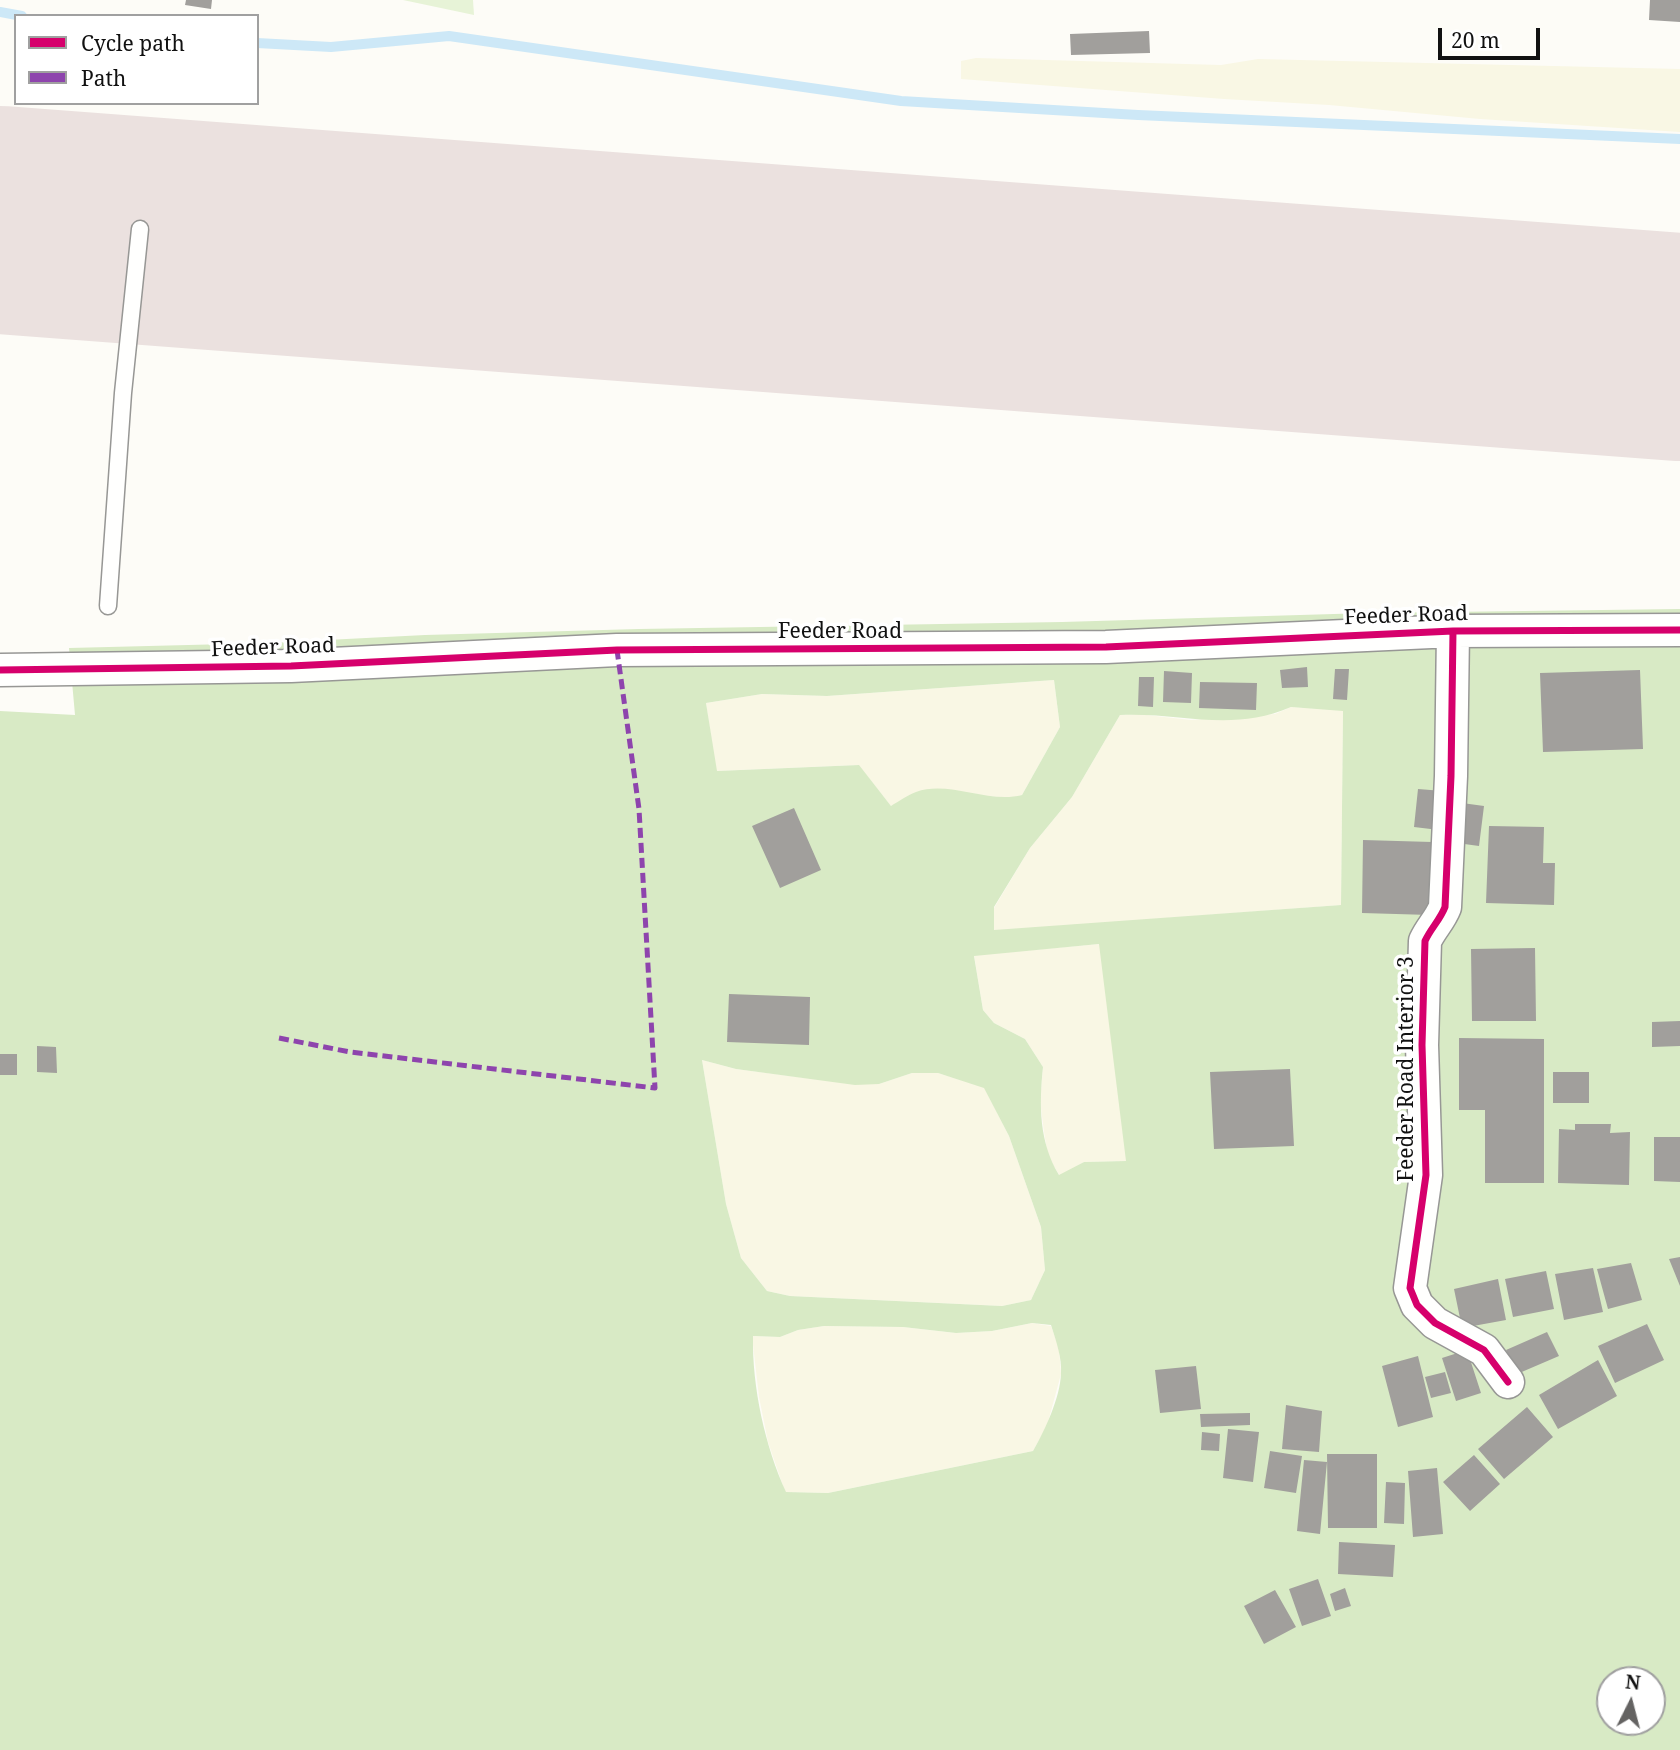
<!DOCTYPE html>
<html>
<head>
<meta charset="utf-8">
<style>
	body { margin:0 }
	#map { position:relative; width:1680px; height:1750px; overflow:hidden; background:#fdfcf7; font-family:"Noto Serif",serif }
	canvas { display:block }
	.legend { position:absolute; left:14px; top:14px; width:245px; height:91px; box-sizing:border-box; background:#fff; border:2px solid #a0a0a0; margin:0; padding:9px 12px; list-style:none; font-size:21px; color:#111 }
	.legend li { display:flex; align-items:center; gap:14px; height:35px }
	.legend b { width:35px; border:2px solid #a0a0a0 }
	.north { position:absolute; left:1596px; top:1666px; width:70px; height:70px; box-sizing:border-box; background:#fff; border:2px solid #a0a0a0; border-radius:50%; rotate:6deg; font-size:19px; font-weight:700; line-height:28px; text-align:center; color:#111 }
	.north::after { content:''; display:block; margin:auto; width:24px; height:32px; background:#646362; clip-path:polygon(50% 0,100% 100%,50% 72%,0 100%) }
	.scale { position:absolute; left:1438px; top:28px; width:102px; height:32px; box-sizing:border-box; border:4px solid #111; border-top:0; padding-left:9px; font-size:21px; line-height:24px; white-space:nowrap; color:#111; -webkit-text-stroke:5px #fff; paint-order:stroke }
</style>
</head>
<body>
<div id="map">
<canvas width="1680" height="1750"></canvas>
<ul class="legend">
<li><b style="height:9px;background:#d6006c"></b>Cycle path</li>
<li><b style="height:9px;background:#8e44ad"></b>Path</li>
</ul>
<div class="north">N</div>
<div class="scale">20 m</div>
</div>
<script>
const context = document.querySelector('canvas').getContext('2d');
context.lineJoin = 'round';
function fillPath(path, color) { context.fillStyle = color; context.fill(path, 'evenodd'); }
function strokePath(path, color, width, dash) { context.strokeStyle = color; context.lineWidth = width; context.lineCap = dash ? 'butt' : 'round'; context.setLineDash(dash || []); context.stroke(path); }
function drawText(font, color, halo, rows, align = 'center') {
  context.font = font + ' "Noto Serif",serif'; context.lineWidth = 7; context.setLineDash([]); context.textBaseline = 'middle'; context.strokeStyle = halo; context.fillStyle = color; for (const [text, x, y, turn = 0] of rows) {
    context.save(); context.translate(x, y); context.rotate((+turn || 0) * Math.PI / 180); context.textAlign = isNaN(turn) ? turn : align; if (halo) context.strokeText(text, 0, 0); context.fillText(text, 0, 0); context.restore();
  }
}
fillPath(new Path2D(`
	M976 58 1221 65 1258 59 1680 69V132L1480 119 1329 105 1224 99 961 79V61Z
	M1054 680 1060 727 1022 795 1009 799 988 796 891 806 858 765 716 771 706 703 762 694 827 696Z
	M1291 707 1343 710 1341 905 994 931V908L1030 848 1072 797 1120 715 1138 714 1191 720 1275 714Z
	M1100 944 1127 1161 1084 1162 1060 1176 1048 1157 1044 1132 1040 1101 1043 1067 1025 1039 994 1023 983 1010 974 955Z
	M702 1060 736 1069 806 1078 879 1084 912 1073H938L984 1087 1009 1136 1041 1227 1045 1270 1031 1300 1002 1306 790 1296 767 1291 741 1258 726 1204Z
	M1032 1323 1051 1326 1059 1348 1061 1374 1047 1426 1033 1451 828 1493 785 1492 768 1442 759 1397 752 1336 780 1337 798 1330 824 1326 903 1327 956 1333 992 1331Z`), '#f9f7e4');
fillPath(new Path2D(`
	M403 0H473L474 15Z`), '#e7f3d7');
fillPath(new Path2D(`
	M1680 609V1750H0V711L75 715 69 648 268 643 425 635 639 629 1062 622 1368 613ZM1054 680 1060 727 1022 795C988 804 949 780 916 792 908 795 899 801 891 806L859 765 717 771 706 703 762 694 827 696ZM1291 707 1343 711 1341 905 994 930V907L1030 848 1072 797 1120 715C1181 712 1230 733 1291 707ZM1099 944 1126 1161 1084 1162 1059 1175C1039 1142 1039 1105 1043 1067L1025 1039 994 1023 983 1010 974 956ZM702 1060 736 1069 855 1085 879 1084 912 1073H938L984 1088 1009 1136 1041 1227 1045 1270 1031 1300 1002 1306 790 1296 767 1291 741 1258 726 1204ZM1032 1323 1051 1325C1056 1341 1062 1357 1061 1374 1060 1398 1045 1430 1033 1451L828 1493 786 1492C765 1446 752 1387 753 1336L780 1337 798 1330 824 1326 903 1327 956 1333 992 1331ZM1610 1680H1652V1722H1610Z`), '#d8eac5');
strokePath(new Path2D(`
	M0 12 22 16
	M257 43 331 47 449 36 901 101 1138 115 1680 139`), '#cde8f7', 10);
strokePath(new Path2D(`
	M0 220 1680 347`), '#ebe1df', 228);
fillPath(new Path2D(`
	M186 0H212L211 9 185 5Z
	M1650 0H1680V22L1649 20Z
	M1149 31 1150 53 1071 55 1070 34Z
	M1307 667 1308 687 1282 688 1280 670Z
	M1335 669H1349L1347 700 1333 699Z
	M1640 670 1643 749 1543 752 1540 673Z
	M1164 671 1192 673 1191 703 1163 702Z
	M1139 677H1154L1153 707 1138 706Z
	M1200 682 1257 683 1256 710 1199 708Z
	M1418 789 1443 791 1439 830 1414 827Z
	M1462 803 1484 806 1479 846 1457 843Z
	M794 808 821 870 780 888 752 826Z
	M1489 826 1544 827 1543 863H1555L1554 905 1486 903Z
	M1363 840 1432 842 1430 915 1362 913Z
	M1535 948 1536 1021H1472L1471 949Z
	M729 994 810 997 809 1045 727 1042Z
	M1680 1021V1046L1652 1047V1022Z
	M1459 1038 1544 1039V1183H1485V1110H1459Z
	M37 1046 56 1047 57 1073 37 1072Z
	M0 1054H17V1075H0Z
	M1290 1069 1294 1146 1214 1149 1210 1072Z
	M1553 1072H1589V1103H1553Z
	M1575 1124H1611L1610 1133 1630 1132 1629 1185 1558 1183 1559 1129 1575 1130Z
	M1654 1137H1680V1182L1654 1181Z
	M1680 1257V1286L1669 1259Z
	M1631 1263 1642 1300 1608 1309 1597 1269Z
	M1593 1268 1603 1312 1564 1320 1555 1274Z
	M1546 1271 1554 1309 1513 1317 1505 1279Z
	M1498 1279 1506 1320 1462 1328 1454 1289Z
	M1647 1324 1664 1360 1615 1383 1598 1346Z
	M1547 1332 1559 1356 1517 1374 1506 1350Z
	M1467 1350 1481 1393 1456 1401 1442 1358Z
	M1418 1356 1433 1417 1398 1427 1382 1366Z
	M1598 1360 1617 1396 1558 1429 1539 1395Z
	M1196 1366 1201 1409 1160 1413 1155 1370Z
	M1445 1372 1451 1393 1431 1398 1425 1377Z
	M1286 1405 1322 1411 1319 1452 1282 1449Z
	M1527 1407 1553 1437 1504 1479 1478 1449Z
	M1250 1413V1425L1201 1427 1200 1414Z
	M1228 1429 1259 1432 1253 1482 1223 1478Z
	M1202 1432 1220 1434 1219 1451 1201 1450Z
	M1270 1451 1302 1456 1296 1493 1264 1488Z
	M1327 1454H1377V1528H1328Z
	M1474 1455 1500 1484 1470 1511 1443 1482Z
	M1304 1460 1327 1462 1320 1534 1297 1531Z
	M1437 1468 1443 1534 1413 1537 1408 1471Z
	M1386 1482 1405 1483 1404 1524 1384 1523Z
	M1339 1542 1395 1545 1393 1577 1338 1574Z
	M1318 1579 1331 1616 1302 1626 1289 1589Z
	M1345 1588 1351 1606 1335 1611 1330 1594Z
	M1275 1590 1296 1627 1264 1644 1244 1606Z`), '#a19f9c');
const lane = new Path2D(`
	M108 606 123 393 140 229`);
const street = new Path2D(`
	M1453 631 1451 776 1445 907C1440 920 1431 928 1425 941L1422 1045 1426 1175 1410 1288 1417 1305 1435 1323 1484 1350 1508 1382
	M0 670 291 666 617 650 1106 647 1453 631 1680 630`);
strokePath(lane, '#979795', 19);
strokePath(street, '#979795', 35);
strokePath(lane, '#fffffe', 16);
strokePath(street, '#fffffe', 32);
strokePath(new Path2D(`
	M279 1038 350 1052 655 1088 639 809 617 650`), '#8e44ad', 5, [10, 5]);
strokePath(new Path2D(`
	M1453 631 1451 776 1445 907C1440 920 1431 928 1425 941L1422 1045 1426 1175 1410 1288 1417 1305 1435 1323 1484 1350 1508 1382
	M0 670 291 666 617 650 1106 647 1453 631 1680 630`), '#d6006c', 7);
drawText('21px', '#111', '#fff', [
	["Feeder Road",1406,616,-2],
	["Feeder Road",840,632],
	["Feeder Road",273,648,-2],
	["Feeder Road Interior 3",1407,1069,-90]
]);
</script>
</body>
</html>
